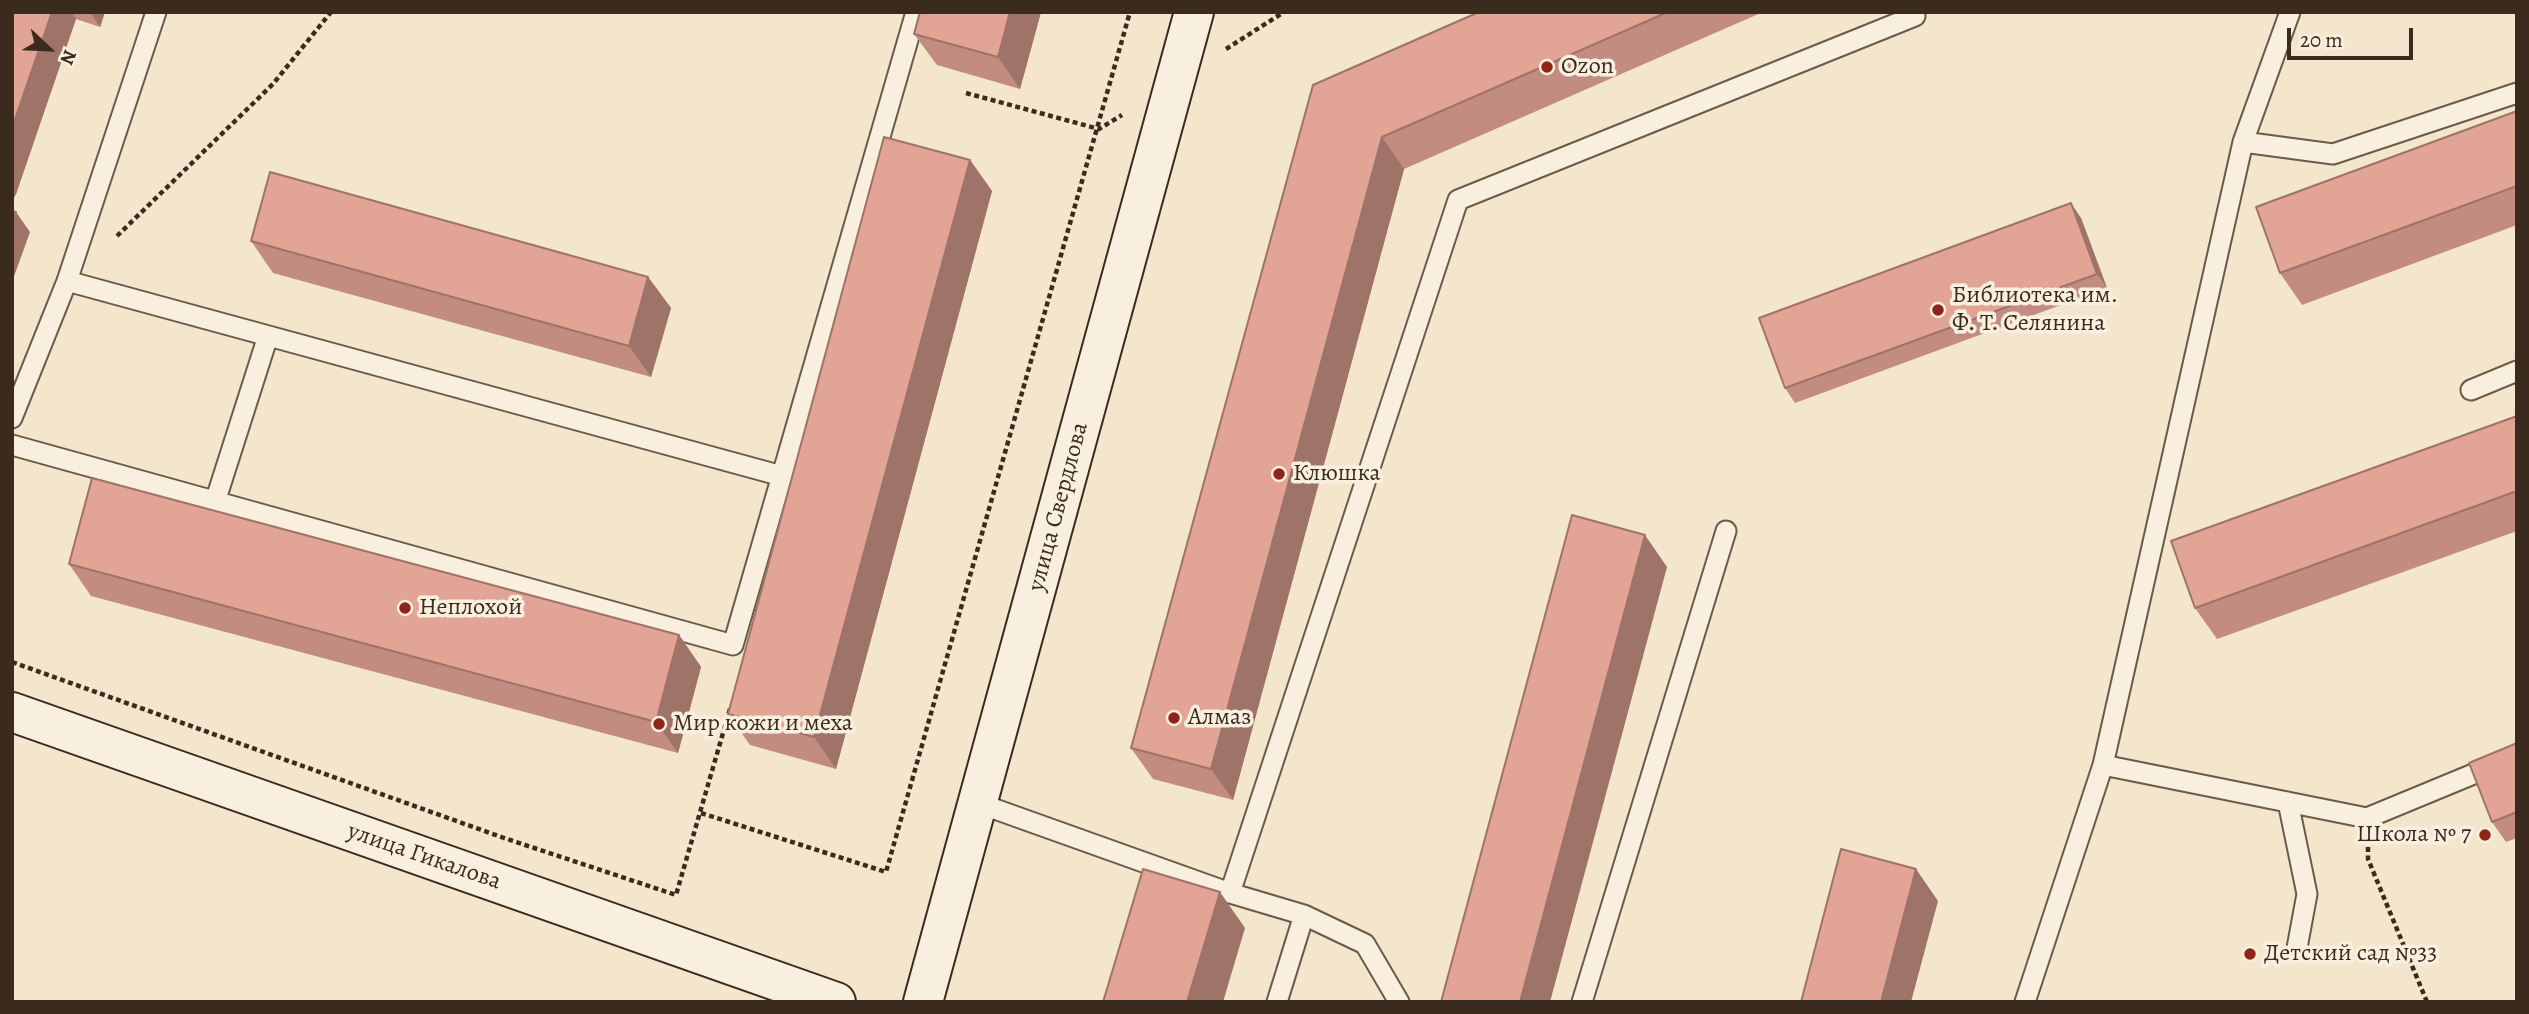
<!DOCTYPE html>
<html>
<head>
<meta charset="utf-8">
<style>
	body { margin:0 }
	#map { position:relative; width:2529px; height:1014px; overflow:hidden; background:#f4e6cc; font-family:Alegreya,serif }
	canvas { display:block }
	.frame { position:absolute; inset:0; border:14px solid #3b2b1f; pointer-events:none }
	.north { position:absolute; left:14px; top:14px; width:70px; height:70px; -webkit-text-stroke:5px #f8efde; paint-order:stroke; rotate:113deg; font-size:19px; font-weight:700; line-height:28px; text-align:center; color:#3b2b1f }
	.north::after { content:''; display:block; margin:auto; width:24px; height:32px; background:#3b2b1f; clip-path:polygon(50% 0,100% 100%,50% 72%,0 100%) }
	.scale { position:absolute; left:2287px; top:28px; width:126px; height:32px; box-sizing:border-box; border:4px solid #3b2b1f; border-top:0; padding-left:9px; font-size:21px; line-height:24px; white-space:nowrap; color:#3b2b1f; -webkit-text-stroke:5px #f8efde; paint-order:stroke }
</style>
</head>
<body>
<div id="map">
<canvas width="2529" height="1014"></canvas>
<div class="frame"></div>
<div class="north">N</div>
<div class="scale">20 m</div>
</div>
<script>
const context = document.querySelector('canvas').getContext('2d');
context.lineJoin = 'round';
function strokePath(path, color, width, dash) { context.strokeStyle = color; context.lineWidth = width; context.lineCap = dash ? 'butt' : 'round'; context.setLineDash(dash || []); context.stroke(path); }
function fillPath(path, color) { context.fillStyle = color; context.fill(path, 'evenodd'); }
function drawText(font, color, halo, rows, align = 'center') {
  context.font = font + ' Alegreya,serif'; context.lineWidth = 7; context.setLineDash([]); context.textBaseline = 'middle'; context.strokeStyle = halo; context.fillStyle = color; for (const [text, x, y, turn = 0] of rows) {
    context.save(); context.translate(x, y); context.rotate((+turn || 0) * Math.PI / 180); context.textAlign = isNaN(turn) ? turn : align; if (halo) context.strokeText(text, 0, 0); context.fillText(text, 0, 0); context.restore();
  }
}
const service = new Path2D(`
	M2243 142 2333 154 2517 93
	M67 281 782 476
	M2471 390 2517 371
	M12 418 67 281 156 12
	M12 445 733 645 916 12
	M215 502 268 336
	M2103 765 2367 818 2517 756
	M2288 802 2307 894 2297 948
	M978 803 1230 893 1458 200 1915 16 1913 12
	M1230 893 1304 915 1277 1002
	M1304 915 1365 944 1399 1002
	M1582 1002 1726 531
	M2025 1002 2103 765 2243 142 2290 12`);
const secondary = new Path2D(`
	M12 712 836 1002
	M923 1002 1194 12`);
strokePath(service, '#695a4a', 23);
strokePath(secondary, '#3b2b1f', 42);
strokePath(new Path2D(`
	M1226 49 1284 12
	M966 93 1099 129 1122 115
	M117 236 273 84 331 12
	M12 662 504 838 676 895 730 709
	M701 813 886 872 1130 12
	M2368 847V859L2427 1002`), '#3b2b1f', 4.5, [5, 3.5]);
strokePath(service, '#f8efde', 19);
strokePath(secondary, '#f8efde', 38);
fillPath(new Path2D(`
	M12 12H105L100 27 76 19 16 194 12 201Z
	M1041 12 1020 89 937 65 914 34Z
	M1479 12H1763L1404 169 1233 800 1153 779 1131 748 1313 85Z
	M2517 111V225L2302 305 2280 273Z
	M970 160 992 191 836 769 750 745 728 714Z
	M2081 218 2107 288 1795 403 1785 388Z
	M251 241 648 277 671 308 651 377 273 273Z
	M2517 416V531L2217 639 2195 608Z
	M69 564 679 635 701 667 678 753 91 596Z
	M2517 743V838L2506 842 2492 822Z`), '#c28d80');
fillPath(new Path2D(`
	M52 12H71L76 19 16 194 12 190V128Z
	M90 12H105L100 27Z
	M1010 12H1041L1020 89 998 57Z
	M1382 137 1404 169 1233 800 1211 769Z
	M970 160 992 191 836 769 814 737Z
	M12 190 16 194 12 201Z
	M2071 203 2081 218 2107 288 2097 274Z
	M16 212 30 232 12 282V222Z
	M648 277 671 308 651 377 629 346Z
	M1645 535 1667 567 1550 1002H1520Z
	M679 635 701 667 678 753 656 722Z
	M1916 869 1938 901 1911 1002H1881Z
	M1220 892 1245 928 1223 1002H1187Z`), '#9e7368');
const building = new Path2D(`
	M12 12H52L12 128Z
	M920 12H1010L998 57 914 34Z
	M1479 12H1668L1382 137 1211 769 1131 748 1313 85Z
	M2517 111V186L2280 273 2256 207Z
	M884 137 970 160 814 737 728 714Z
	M270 172 648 277 629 346 251 241Z
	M2071 203 2097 274 1785 388 1759 318Z
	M12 211 16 212 12 222Z
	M2517 416V491L2195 608 2171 541Z
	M92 478 679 635 656 722 69 564Z
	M1572 515 1645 535 1520 1002H1441Z
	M2517 743V812L2492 822 2469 763Z
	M1841 849 1916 869 1881 1002H1801Z
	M1143 869 1220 892 1187 1002H1103Z`);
fillPath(building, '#e2a495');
strokePath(building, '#9e7368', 2);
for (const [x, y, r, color] of [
	[1547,67,7,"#8f2418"],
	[1938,310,7,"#8f2418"],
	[1279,474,7,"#8f2418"],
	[405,608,7,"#8f2418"],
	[1174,718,7,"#8f2418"],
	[659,724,7,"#8f2418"],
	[2485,835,7,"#8f2418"],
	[2250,954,7,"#8f2418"]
]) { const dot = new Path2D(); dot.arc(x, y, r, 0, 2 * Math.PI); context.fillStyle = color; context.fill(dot); strokePath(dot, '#f8efde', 2.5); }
drawText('24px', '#3b2b1f', '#f8efde', [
	["Ozon",1561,67],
	["Библиотека им.",1952,296],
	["Ф. Т. Селянина",1952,324],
	["Клюшка",1293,474],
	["Неплохой",419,608],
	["Алмаз",1188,718],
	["Мир кожи и меха",673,724],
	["Школа № 7",2471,835,"right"],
	["Детский сад №33",2264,954]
], 'left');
drawText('24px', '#3b2b1f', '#f8efde', [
	["улица Свердлова",1059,507,-75],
	["улица Гикалова",424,857,19]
]);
</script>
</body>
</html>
